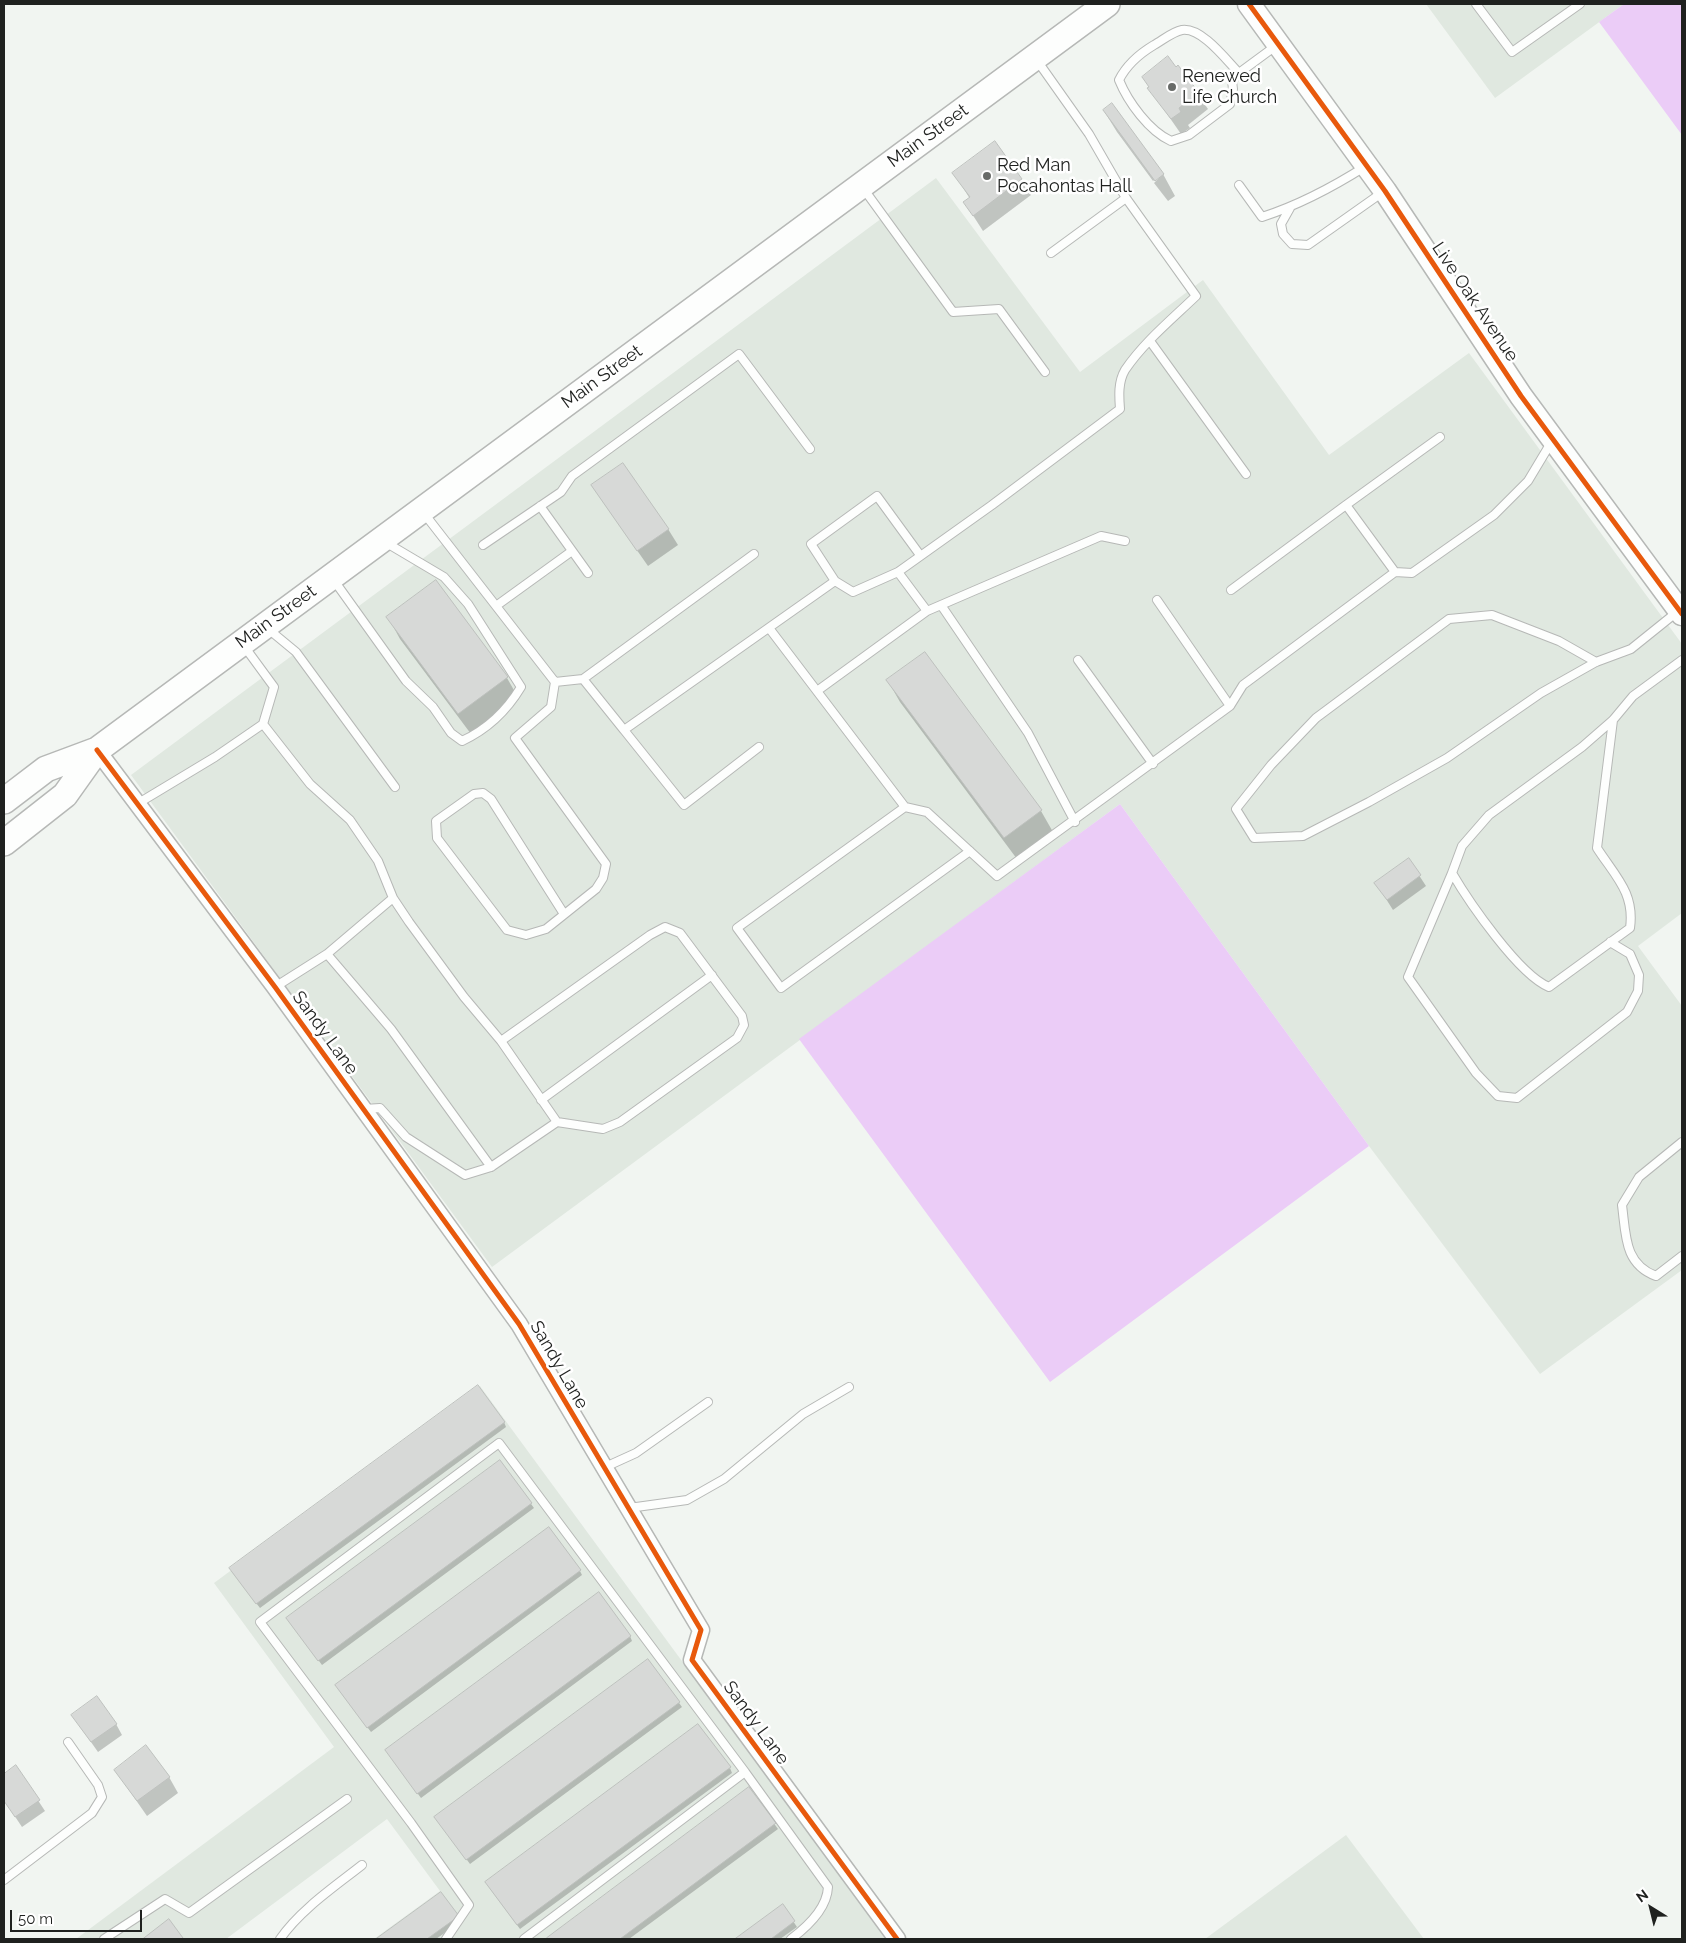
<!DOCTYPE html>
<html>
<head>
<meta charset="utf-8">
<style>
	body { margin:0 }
	#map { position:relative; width:1686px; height:1943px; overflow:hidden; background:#f1f5f1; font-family:Raleway,sans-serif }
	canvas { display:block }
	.frame { position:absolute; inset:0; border:5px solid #1f211f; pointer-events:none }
	.north { position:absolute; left:1626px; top:1883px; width:50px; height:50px; -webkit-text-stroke:4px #fff; paint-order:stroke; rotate:324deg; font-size:14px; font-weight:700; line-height:20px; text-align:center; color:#1f211f }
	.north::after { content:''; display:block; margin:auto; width:18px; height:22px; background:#1f211f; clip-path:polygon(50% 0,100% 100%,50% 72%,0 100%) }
	.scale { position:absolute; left:10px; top:1910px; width:132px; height:22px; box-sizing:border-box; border:2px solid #1f211f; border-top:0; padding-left:6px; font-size:15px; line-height:18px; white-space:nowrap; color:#1f211f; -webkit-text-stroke:4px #fff; paint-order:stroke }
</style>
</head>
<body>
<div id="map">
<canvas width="1686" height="1943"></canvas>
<div class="frame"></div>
<div class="north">N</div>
<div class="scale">50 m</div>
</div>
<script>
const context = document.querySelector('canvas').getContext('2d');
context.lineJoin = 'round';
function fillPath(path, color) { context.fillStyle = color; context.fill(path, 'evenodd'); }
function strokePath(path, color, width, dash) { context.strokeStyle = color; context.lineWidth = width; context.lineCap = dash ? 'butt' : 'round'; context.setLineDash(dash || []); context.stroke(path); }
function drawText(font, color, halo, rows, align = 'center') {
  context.font = font + ' Raleway,sans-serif'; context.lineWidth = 5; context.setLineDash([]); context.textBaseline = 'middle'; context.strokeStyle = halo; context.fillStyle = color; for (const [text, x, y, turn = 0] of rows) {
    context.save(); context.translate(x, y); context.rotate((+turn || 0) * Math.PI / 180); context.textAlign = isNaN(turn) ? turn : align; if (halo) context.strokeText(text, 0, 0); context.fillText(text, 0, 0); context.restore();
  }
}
fillPath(new Path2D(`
	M1426 4H1624L1495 98Z
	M936 178 1080 372 1203 280 1329 455 1469 353 1682 644V913L1638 946 1682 1006V1270L1540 1374 1369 1146 1120 804 492 1267 131 775Z
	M480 1386 886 1939H374L440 1891 387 1819 226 1939H76L334 1747 214 1583Z
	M1346 1835 1424 1939H1205Z`), '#e0e8e0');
fillPath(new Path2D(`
	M1624 4H1682V135L1599 22Z
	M1120 804 1369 1146 1050 1382 799 1039Z`), '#ebccf7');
fillPath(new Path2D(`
	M1178 67 1208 109 1188 125 1190 128 1181 134 1149 88Z
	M1104 111 1162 173 1153 181 1117 132Z
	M994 143 1031 195 983 231 965 203 970 199 954 173Z
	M1163 174 1175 196 1168 201 1154 183Z
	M592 486 668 529 678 545 648 566Z
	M388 617 507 678 519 699 471 734 400 639Z
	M888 681 1041 811 1053 832 1017 859 900 702Z
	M1409 860 1426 886 1393 910 1376 883Z
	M504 1422 506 1427 260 1608 233 1573Z
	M500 1461 534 1508 322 1665 290 1622Z
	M580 1571 582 1575 371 1732 339 1690Z
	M630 1636 632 1641 421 1798 389 1755Z
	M648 1660 682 1707 470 1864 439 1822Z
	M116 1724 122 1735 98 1752 79 1725Z
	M16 1767 45 1811 22 1827 4 1800V1775Z
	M730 1768 732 1773 520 1929 489 1887Z
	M115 1770 169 1777 178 1793 147 1816Z
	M749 1789 778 1829 629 1939H549Z
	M441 1894 460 1922 436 1939H379Z
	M783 1906 797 1927 780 1939H737Z`), '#0003');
const building = new Path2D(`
	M1168 56 1176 67 1178 65 1199 93 1179 108 1181 112 1171 119 1147 88 1149 87 1142 77Z
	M1112 103 1164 174 1155 181 1103 110Z
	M995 141 1022 179 973 216 963 202 970 197 952 173Z
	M623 463 669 529 637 551 591 485Z
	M436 580 508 677 458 714 386 617Z
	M925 652 1042 810 1004 838 886 680Z
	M1409 858 1421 875 1387 900 1374 883Z
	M478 1385 505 1422 256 1604 229 1568Z
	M500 1460 532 1503 318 1661 286 1618Z
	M549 1527 581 1570 367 1728 335 1685Z
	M599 1592 631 1636 417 1794 385 1750Z
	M648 1659 680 1702 466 1860 434 1817Z
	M97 1696 117 1724 91 1742 71 1715Z
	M698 1724 731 1767 517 1925 485 1882Z
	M146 1745 170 1777 137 1801 114 1770Z
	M16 1765 40 1800 15 1817 4 1801V1774Z
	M749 1787 776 1823 620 1939H548L547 1938Z
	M441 1892 459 1916 427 1939H376Z
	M783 1904 795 1921 771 1939H735Z
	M169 1919 183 1938 182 1939H143Z`);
fillPath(building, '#d7d9d7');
strokePath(building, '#bec1be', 1);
const lane = new Path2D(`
	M1476 4 1512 52 1580 4
	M1036 59 1089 134 1126 198 1051 253
	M1239 73 1232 81 1233 89 1230 104 1189 135 1171 141C1149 131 1128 102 1119 80 1127 64 1139 54 1154 45 1163 40 1172 32 1182 30 1202 27 1227 61 1239 73L1277 45
	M1239 185 1262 217C1299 205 1333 187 1366 166
	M863 188 953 312 999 309 1045 372
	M1290 208 1281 224 1283 234 1292 244 1308 245 1383 192
	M1150 341 1246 474
	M540 506 588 573
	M423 512 496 606 572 551
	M483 545 561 492 572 476 739 354 810 449
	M920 555 877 496 811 544 835 581 853 592 898 572 992 505 1120 409C1119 396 1118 382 1125 370 1144 342 1172 319 1196 296L1126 198
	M898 572 927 611 1101 536 1125 541
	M1395 572 1346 505 1440 437
	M333 579 406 681 433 707 451 733 462 741C488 729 506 712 521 687L468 604 444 577 385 542
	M1231 590 1346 505
	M1157 600 1230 706
	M941 605 1028 733 1075 822
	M496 606 555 682 583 679
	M267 628 296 652 395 787
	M769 628 905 807 927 812 997 876 1230 706 1243 685 1395 572 1412 573 1494 515 1528 481 1552 441
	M244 646 274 687 263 724
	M1078 660 1153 764
	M1596 662 1559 641 1492 615 1449 619 1316 718 1271 765 1236 809 1254 838 1303 836 1369 802 1447 758 1541 693 1596 662 1631 649 1677 612
	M555 682 551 707 515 738 606 864 603 878 596 889 546 929 526 935 507 930 437 838 436 821 474 794 483 793 491 799 564 914
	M817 691 927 611
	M1613 720 1597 848C1615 876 1635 893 1630 928L1549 987C1519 975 1469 902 1452 873L1462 846 1489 815 1582 747 1613 720 1633 696 1682 660
	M624 730 583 679 754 554
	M759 747 684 805 624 730 835 581
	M137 804 215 757 263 724 310 784 350 820 378 861 393 898 409 922 464 997 501 1041 557 1122 603 1129 620 1122 737 1038 744 1025 742 1016 680 933 665 927 650 935 501 1041
	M905 807 737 928 781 988 970 851
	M1452 873 1408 977 1476 1073 1498 1096 1517 1098 1627 1012 1638 991 1639 975 1630 954 1610 942
	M393 898 327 954 391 1029 491 1167 557 1122
	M275 987 327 954
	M541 1100 712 975
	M364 1109 380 1108 406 1137 465 1175 491 1167
	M1682 1142 1639 1177 1622 1205C1626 1235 1624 1264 1656 1276L1682 1256
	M603 1468 636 1453 708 1402
	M629 1508 687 1500 724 1479 803 1414 849 1387
	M745 1772 828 1887C827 1909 807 1927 791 1939
	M4 1880 92 1813 102 1797 98 1785 68 1742
	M104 1939 165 1899 189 1913 347 1799
	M280 1939C300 1910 334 1887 362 1865
	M446 1939 469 1905 411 1823 260 1622 499 1443 745 1772 524 1939`);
const street = new Path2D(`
	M97 750 275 987 519 1324 701 1630 692 1660 897 1939`);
const secondary = new Path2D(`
	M1249 4 1385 191 1521 396 1682 614`);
const primary = new Path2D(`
	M4 801 46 769 97 750 1107 4
	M4 843 65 795 97 750`);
strokePath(lane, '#b6b8b6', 10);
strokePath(street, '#b6b8b6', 19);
strokePath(secondary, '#b6b8b6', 25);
strokePath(primary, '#b6b8b6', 28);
strokePath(lane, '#fdfefd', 8);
strokePath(street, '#fdfefd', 16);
strokePath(secondary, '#fdfefd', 22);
strokePath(primary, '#fdfefd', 25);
strokePath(new Path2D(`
	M1249 4 1385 191 1521 396 1682 614
	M97 750 275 987 519 1324 701 1630 692 1660 897 1939`), '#e8590c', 5);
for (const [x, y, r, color] of [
	[1172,87,5,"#686b68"],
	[987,176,5,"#686b68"]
]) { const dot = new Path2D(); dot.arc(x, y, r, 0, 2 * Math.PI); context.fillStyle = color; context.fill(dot); strokePath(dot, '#fff', 2); }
drawText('18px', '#1f211f', '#fff', [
	["Renewed",1182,77],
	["Life Church",1182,98],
	["Red Man",997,166],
	["Pocahontas Hall",997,187]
], 'left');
drawText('18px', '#1f211f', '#fff', [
	["Main Street",928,136,-36],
	["Live Oak Avenue",1475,302,56],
	["Main Street",602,377,-36],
	["Main Street",276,617,-36],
	["Sandy Lane",325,1033,54],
	["Sandy Lane",559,1365,60],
	["Sandy Lane",756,1723,54]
]);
</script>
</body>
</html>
